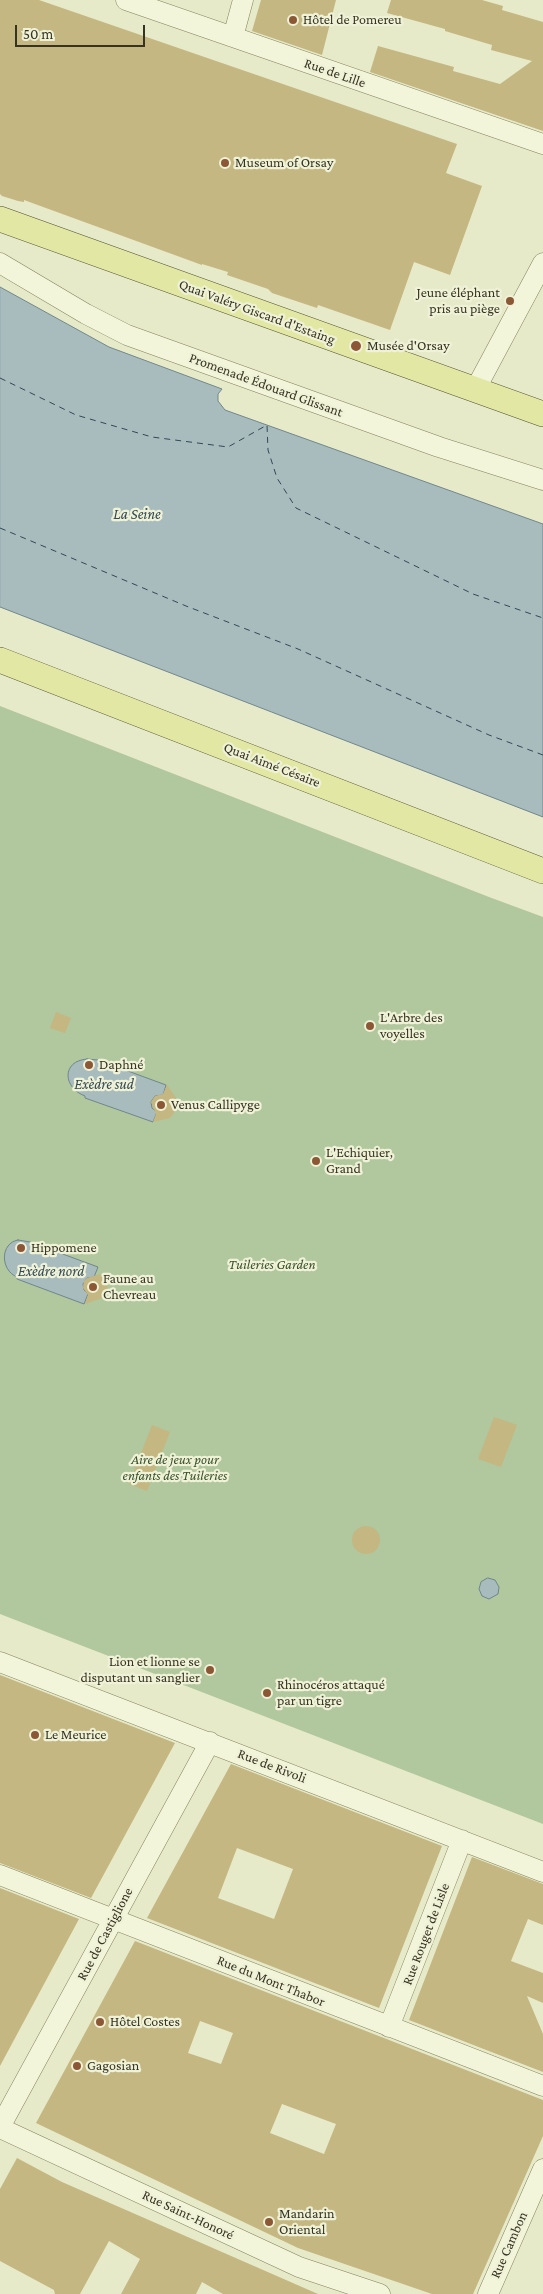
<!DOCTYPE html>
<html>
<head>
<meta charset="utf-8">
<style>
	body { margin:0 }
	#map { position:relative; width:543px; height:2294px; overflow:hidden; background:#e6eac8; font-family:"Crimson Pro",serif }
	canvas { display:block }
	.scale { position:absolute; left:15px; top:25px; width:130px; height:22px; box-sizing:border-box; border:2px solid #363321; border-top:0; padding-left:6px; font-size:15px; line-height:18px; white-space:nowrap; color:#363321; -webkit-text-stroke:4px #eff2d7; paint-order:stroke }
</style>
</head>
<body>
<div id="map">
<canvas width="543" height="2294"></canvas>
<div class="scale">50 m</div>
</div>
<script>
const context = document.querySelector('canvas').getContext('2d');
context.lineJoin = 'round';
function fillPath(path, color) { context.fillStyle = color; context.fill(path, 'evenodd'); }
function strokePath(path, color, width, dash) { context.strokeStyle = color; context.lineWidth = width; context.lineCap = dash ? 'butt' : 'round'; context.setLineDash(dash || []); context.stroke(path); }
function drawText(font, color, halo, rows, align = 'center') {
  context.font = font + ' "Crimson Pro",serif'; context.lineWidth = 4.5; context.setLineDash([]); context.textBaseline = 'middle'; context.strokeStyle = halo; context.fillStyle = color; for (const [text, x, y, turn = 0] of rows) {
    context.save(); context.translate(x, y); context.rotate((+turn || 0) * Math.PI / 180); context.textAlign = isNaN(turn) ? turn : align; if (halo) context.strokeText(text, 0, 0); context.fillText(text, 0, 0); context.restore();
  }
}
fillPath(new Path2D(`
	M0 706 489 897 543 917V1824L0 1614Z`), '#b1c79d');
const water = new Path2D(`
	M0 287 109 347 222 389 218 394V401L225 410 543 524V817L0 607Z
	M87 1059 98 1060 166 1085 163 1095 155 1096 151 1102 152 1108 157 1112 153 1122 85 1098V1096C63 1088 61 1061 87 1059Z
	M18 1240 30 1242 98 1267 94 1277 87 1278 83 1284 84 1290 88 1294 84 1304 17 1279V1277C0 1270 0 1243 18 1240Z
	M488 1578 495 1580 499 1587 498 1594 489 1599 482 1596 479 1589 481 1582Z`);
fillPath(water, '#a8bcbe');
strokePath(water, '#70878c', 1);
strokePath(new Path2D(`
	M0 378 76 415 152 437 228 447 267 425 268 450 277 478 296 508 473 594 543 618
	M0 528 186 606 298 649 489 735 543 755`), '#324854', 1, [6, 5]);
fillPath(new Path2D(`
	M0 0H39L457 144 446 173 482 186 450 275 414 262 390 330 318 305 317 308 272 293 268 289 227 275 228 272 202 264V265L24 200V202L18 201 2 196 0 194Z
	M261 0H336L322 55 252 31Z
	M391 0H482L503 6 502 10 543 22V131L370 72 378 46 454 67 453 71 500 84 532 61 491 50 492 45 445 31V29L387 13Z
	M56 1012 71 1018 65 1033 50 1028Z
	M167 1085 176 1098 177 1109 170 1118 153 1122 156 1114 151 1102 155 1096 163 1094Z
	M100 1274 107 1283 108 1289 105 1297 85 1304 88 1295 83 1288 84 1281 87 1278Z
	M494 1417 517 1425 501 1467 478 1459Z
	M152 1425 170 1432 147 1491 129 1484Z
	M352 1540a14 14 0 1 1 28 0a14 14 0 1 1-28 0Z
	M0 1675 175 1743 91 1898 0 1863Z
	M231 1764 442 1846 379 2008 147 1918ZM237 1848 293 1869 274 1919 218 1898Z
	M472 1857 543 1884V1925L528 1919 511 1961 543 1973V2003L527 1996 543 2034V2072L409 2020Z
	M0 1888 79 1919 0 2066Z
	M135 1941 543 2100V2136L473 2294H432L298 2248 36 2123ZM200 2021 233 2033 221 2064 188 2053ZM282 2104 336 2124 324 2154 270 2133Z
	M17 2158 62 2182 318 2294H223L202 2282 196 2294H121L140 2259 109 2241 80 2294H55L54 2290 0 2261V2189Z`), '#c4b782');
const minor = new Path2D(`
	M126 0 543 144
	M233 37 243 0
	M0 263 86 314 127 335 439 447 543 480
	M475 390 543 263
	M0 1662 543 1872
	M0 1875 543 2086
	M389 2027 462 1840
	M0 2127 210 1742
	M0 2128 299 2267 380 2294
	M488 2294 543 2169`);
const major = new Path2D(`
	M0 219 543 414
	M0 660 543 871`);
strokePath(minor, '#84815f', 21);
strokePath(major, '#524e32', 26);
strokePath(minor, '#f3f5da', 20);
strokePath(major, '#e2e8a4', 25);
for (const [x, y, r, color] of [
	[293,20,5,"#8c5735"],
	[225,163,5,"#8c5735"],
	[510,301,5,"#8c5735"],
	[356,346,6,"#8c5735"],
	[370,1026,5,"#8c5735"],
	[89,1065,5,"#8c5735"],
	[161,1105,5,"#8c5735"],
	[316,1161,5,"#8c5735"],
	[21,1248,5,"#8c5735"],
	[93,1287,5,"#8c5735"],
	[210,1670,5,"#8c5735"],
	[267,1693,5,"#8c5735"],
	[35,1735,5,"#8c5735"],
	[100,2022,5,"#8c5735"],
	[77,2066,5,"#8c5735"],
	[269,2222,5,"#8c5735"]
]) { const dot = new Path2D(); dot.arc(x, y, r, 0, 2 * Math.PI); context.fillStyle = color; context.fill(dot); strokePath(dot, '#eff2d7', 2); }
drawText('14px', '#363321', '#eff2d7', [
	["Hôtel de Pomereu",303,20],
	["Museum of Orsay",235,163],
	["Jeune éléphant",500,293,"right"],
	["pris au piège",500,309,"right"],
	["Musée d'Orsay",367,346],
	["L'Arbre des",380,1018],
	["voyelles",380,1034],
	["Daphné",99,1065],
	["Venus Callipyge",171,1105],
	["L'Echiquier,",326,1153],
	["Grand",326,1169],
	["Hippomene",31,1248],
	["Faune au",103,1279],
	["Chevreau",103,1295],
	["Lion et lionne se",200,1662,"right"],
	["disputant un sanglier",200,1678,"right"],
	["Rhinocéros attaqué",277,1685],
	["par un tigre",277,1701],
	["Le Meurice",45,1735],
	["Hôtel Costes",110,2022],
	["Gagosian",87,2066],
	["Mandarin",279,2214],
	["Oriental",279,2230]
], 'left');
drawText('14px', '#363321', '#eff2d7', [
	["Rue de Lille",335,73,19],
	["Quai Valéry Giscard d'Estaing",257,312,20],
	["Promenade Édouard Glissant",266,385,20],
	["Quai Aimé Césaire",272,765,21],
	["Rue de Rivoli",272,1766,21],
	["Rue de Castiglione",105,1934,-62],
	["Rue Rouget de Lisle",426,1934,-69],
	["Rue du Mont Thabor",271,1981,22],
	["Rue Saint-Honoré",188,2215,25],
	["Rue Cambon",509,2245,-66]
]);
drawText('italic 14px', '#37502a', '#eff2d7', [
	["Tuileries Garden",272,1265],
	["Aire de jeux pour",175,1460],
	["enfants des Tuileries",175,1476]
]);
drawText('italic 15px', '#324854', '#eff2d7', [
	["La Seine",137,514],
	["Exèdre sud",104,1084],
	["Exèdre nord",51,1271]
]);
</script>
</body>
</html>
